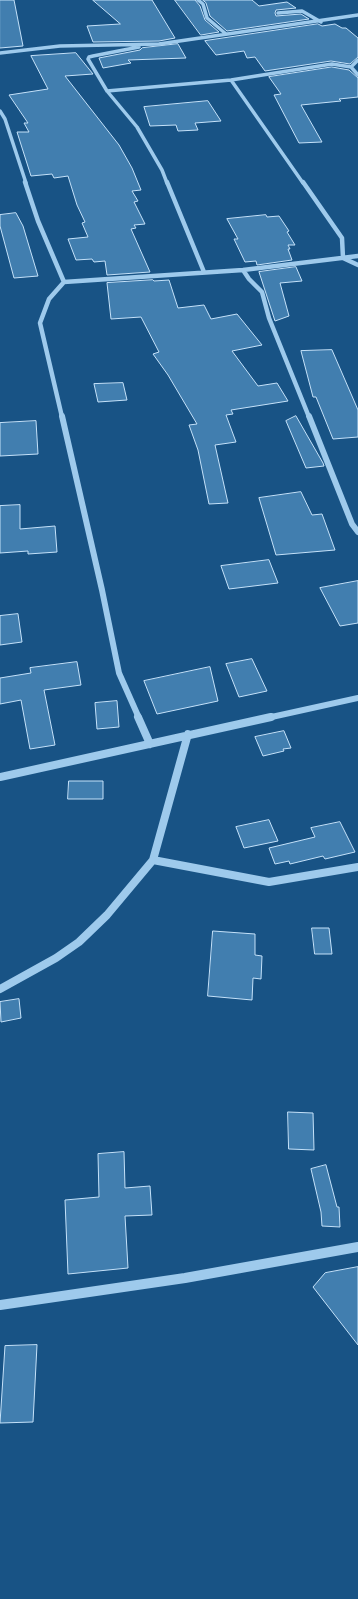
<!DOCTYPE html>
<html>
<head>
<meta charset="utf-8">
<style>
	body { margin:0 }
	canvas { display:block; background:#185385 }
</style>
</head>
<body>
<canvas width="358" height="1599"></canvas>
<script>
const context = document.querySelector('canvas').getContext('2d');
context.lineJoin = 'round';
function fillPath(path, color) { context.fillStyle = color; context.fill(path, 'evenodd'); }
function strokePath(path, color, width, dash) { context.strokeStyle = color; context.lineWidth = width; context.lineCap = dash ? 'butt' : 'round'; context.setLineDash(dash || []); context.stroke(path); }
const building = new Path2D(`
	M0 0H14L23 46 0 48Z
	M93 0H152L175 38 159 41 93 42 87 26 120 24Z
	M175 0H195L200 6 205 20 219 32 201 35Z
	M203 0H252L259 6 287 2 296 8 276 10 275 13 276 16 301 14 309 19 227 31 210 16 206 3Z
	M318 24 322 26 335 24 342 28H346L358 38V57L350 64 331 61 265 71 255 57 247 58 244 51 216 55 205 41Z
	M178 44 186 58 128 60 131 63 103 68 99 58 140 50 142 48Z
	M76 53 93 74 65 76 119 145 132 168 141 190 132 191 138 201 134 202 145 224 134 225 136 228 131 229 150 272 107 275 105 261 94 262 92 259 76 260 68 239 88 237 82 223 85 222 77 205 68 176 54 178 52 174 31 176 17 132H29L24 123H28L9 95 48 89 31 56Z
	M332 67 349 70 358 78V97L339 99 341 101 301 105 322 142 299 143 274 95 281 94 269 77Z
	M208 101 221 121 195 123 198 130 178 131 176 125 150 126 144 107Z
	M16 213 23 226 38 276 14 278 0 226V215Z
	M266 215 267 217 279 216 289 231 287 232 295 245H288L290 249H288L292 260 257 265 256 261 245 262 234 239H238L227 219Z
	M296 267 302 281 280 283 289 316 275 321 259 272Z
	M153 280 154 281 169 280 178 308 204 305 211 319 237 314 262 345 232 351 258 386 277 383 288 401 231 410 233 414 226 415 236 442 215 445 228 503 209 504 198 450 189 425 197 424 168 375 153 354 159 352 141 317 111 319 107 283Z
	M332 350 358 410V437L333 439 316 397H313L301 351Z
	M123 383 127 400 98 402 94 384Z
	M296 416 323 463 324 466 306 468 286 421Z
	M36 421 38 454 0 456V423Z
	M301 492 312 515 322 514 335 550 276 555 259 498Z
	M20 505V529L55 526 57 552 28 554V551L0 553V506Z
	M269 560 278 583 229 589 221 566Z
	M358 581V623L340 626 320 588Z
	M18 614 22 642 0 645V616Z
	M252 659 267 691 239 697 226 664Z
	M77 662 81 685 44 690 55 745 30 749 21 700 0 704V678L31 673 30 668Z
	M210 667 218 701 157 714 144 681Z
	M117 701 119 727 97 729 95 703Z
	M284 731 291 748 283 749 284 751 263 756 255 737Z
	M69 781H103V799H68Z
	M269 820 278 841 244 848 236 827Z
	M340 822 355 852 325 859 323 856 290 864 289 861 275 864 269 848 315 837 311 828Z
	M312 928H329L332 954H315Z
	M213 931 255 934V955L262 956 261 979 253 978 252 1000 208 996Z
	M19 999 21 1018 1 1022 0 1002Z
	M288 1112 313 1113 314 1150 289 1149Z
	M124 1152 125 1188 150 1186 152 1215 125 1216 128 1268 68 1274 65 1200 99 1197 98 1154Z
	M326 1165 337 1207H339L340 1227 322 1226 321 1212 311 1169Z
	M358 1267V1345L313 1287 325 1273Z
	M37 1345 33 1422 0 1423 5 1346Z`);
fillPath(building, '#417eaf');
strokePath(building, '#c4e1f9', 1);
strokePath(new Path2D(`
	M198 0 203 4 207 18 226 34
	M278 13 302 11 321 22
	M139 47 93 56 89 57 88 59 107 91 137 127 162 170 167 183
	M0 53 60 46 159 44 358 15
	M351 67 358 60
	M231 80 303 183
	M107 91 231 80 332 64 351 67 358 75
	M0 111 5 119 26 183`), '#9ecaec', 3.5);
strokePath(new Path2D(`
	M25 182 38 221 64 282
	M167 182 204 272
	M303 182 342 238 343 258 358 265
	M243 270 249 279 262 292 269 318 309 417
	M62 417 40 323 49 299 64 282 243 270 358 256`), '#9ecaec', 4.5);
strokePath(new Path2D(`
	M62 416 102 590 119 673 139 718
	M309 416 352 524 358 532
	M267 718 358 698`), '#9ecaec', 6);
strokePath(new Path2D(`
	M138 717 150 744
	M0 777 271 717
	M153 860 269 882 358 867
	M0 989 56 958 79 942 107 915 153 860 188 734`), '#9ecaec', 8);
strokePath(new Path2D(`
	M0 1305 185 1278 358 1247`), '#9ecaec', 10);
</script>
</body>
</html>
